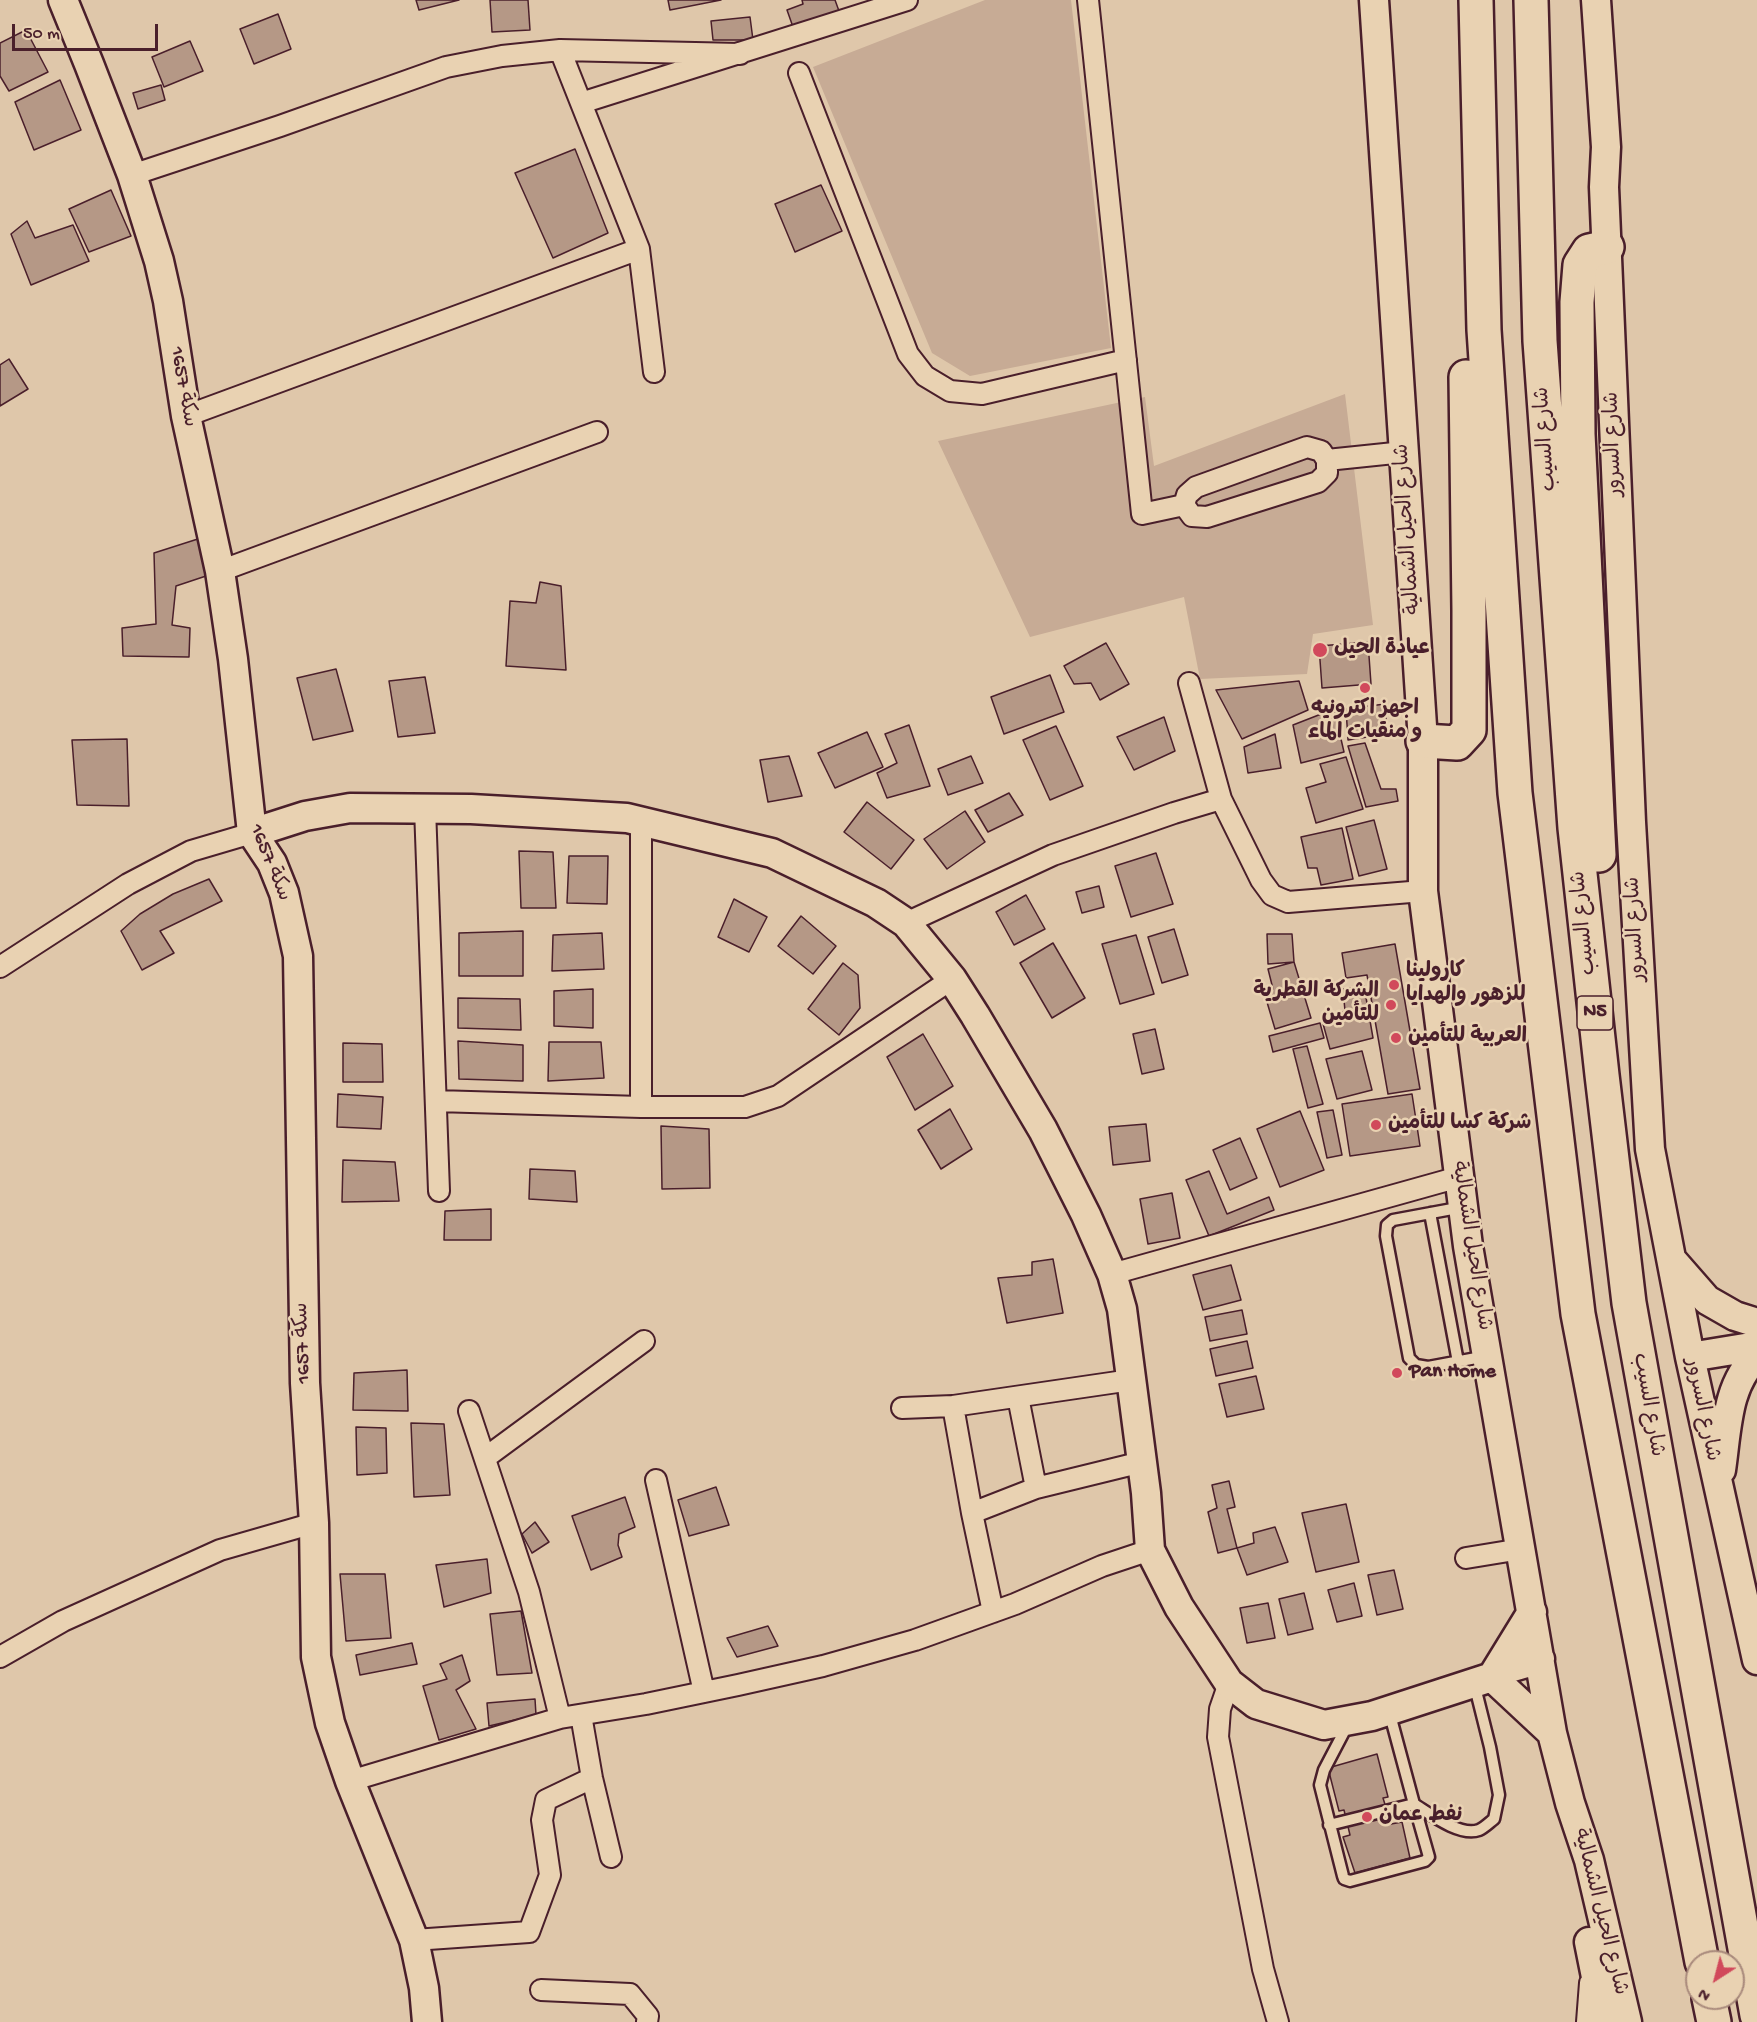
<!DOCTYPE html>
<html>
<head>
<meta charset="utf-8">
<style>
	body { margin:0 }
	#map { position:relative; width:1757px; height:2022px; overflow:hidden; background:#dfc7aa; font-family:"Gochi Hand",sans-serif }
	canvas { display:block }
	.north { position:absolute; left:1685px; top:1950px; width:60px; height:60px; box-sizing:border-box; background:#e9d2b2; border:2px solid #a98a7c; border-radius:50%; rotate:216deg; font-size:16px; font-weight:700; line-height:24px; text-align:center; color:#4a1f2b }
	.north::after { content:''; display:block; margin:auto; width:21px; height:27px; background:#d1495b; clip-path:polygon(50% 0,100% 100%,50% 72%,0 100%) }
	.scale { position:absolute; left:12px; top:24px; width:146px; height:27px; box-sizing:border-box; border:3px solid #4a1f2b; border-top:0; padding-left:8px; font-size:18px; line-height:21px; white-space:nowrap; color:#4a1f2b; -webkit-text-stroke:4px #e9d2b2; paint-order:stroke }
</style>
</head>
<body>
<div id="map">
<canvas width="1757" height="2022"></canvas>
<div class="north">N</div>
<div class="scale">50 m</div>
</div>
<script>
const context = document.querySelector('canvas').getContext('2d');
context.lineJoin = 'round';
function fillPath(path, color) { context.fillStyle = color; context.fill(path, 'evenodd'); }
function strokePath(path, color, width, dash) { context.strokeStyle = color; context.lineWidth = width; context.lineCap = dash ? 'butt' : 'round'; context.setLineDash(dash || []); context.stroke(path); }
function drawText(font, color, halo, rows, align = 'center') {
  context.font = font + ' "Gochi Hand","Playpen Sans Arabic",sans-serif'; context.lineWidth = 5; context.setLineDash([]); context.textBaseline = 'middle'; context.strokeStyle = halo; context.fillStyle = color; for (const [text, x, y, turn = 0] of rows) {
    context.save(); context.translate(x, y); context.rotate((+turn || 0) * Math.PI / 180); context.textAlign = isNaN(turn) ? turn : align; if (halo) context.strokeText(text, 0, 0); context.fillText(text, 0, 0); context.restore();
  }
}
fillPath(new Path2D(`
	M985 0H1071L1111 348 970 376 932 353 813 67Z
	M1345 394 1373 625 1313 634 1307 674 1200 679 1184 597 1030 637 938 441 1145 397 1154 466Z`), '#c7ab95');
const building = new Path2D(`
	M416 0H459L419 10Z
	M490 0H528L530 30 492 32Z
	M668 0H721L670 10Z
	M802 0H835L839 11 793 27 787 10 803 4Z
	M278 14 291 49 254 64 240 29Z
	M750 17 753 40H713L711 21Z
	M26 30 48 72 9 91 0 76V43Z
	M190 41 203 71 164 87 152 57Z
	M60 80 81 130 34 150 15 102Z
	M161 85 165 100 138 109 133 93Z
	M575 149 608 233 553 258 515 173Z
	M821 185 842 231 795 252 775 204Z
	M111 190 131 236 89 252 69 209Z
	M27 221 35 238 73 225 89 261 31 285 11 234Z
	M9 359 28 389 0 406V365Z
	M204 537 215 573 176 586 172 625 190 628 189 657 123 656 122 628 156 624 154 553Z
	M540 582 561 586 566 670 506 666 510 601 536 603Z
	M1368 642 1371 684 1322 688 1319 646Z
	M1106 643 1129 684 1100 700 1091 683 1074 684 1064 666Z
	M336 669 353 731 313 740 297 678Z
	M1050 675 1064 712 1004 734 991 697Z
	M425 677 435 733 398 737 389 681Z
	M1299 681 1308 710 1242 739 1216 690Z
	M1385 704 1387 734 1348 740 1346 709Z
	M1334 709 1344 752 1301 763 1293 725Z
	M1164 717 1175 751 1134 770 1117 737Z
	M909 725 930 786 887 798 877 773 897 763 885 734Z
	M1056 726 1083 786 1050 800 1023 740Z
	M867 732 883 767 835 788 818 753Z
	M1275 734 1281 768 1248 773 1244 747Z
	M127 739 129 806 77 805 72 740Z
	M1365 743 1381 789H1396L1398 801 1366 807 1348 746Z
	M789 756 802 796 768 802 760 760Z
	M971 756 983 783 948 795 938 769Z
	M1346 757 1363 809 1316 823 1306 788 1326 782 1320 764Z
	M1009 793 1023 815 988 832 975 810Z
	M867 802 914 840 891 869 844 832Z
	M965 811 985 842 947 869 924 839Z
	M1374 820 1387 869 1359 876 1346 827Z
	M1342 828 1353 879 1321 885 1317 868H1308L1301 837Z
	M519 851 553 852 556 908H521Z
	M1156 853 1173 904 1131 917 1115 866Z
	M569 856H608L607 904 567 903Z
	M209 879 222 901 160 931 174 953 142 970 121 931 140 914 173 894Z
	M1099 886 1104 907 1082 913 1076 892Z
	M1026 895 1045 929 1014 945 996 912Z
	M734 899 767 917 749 952 718 937Z
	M801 916 836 946 813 974 778 946Z
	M1174 929 1188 975 1162 983 1148 937Z
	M523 931V976H459V933Z
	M602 933 604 969 552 971 553 935Z
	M1267 934H1292L1294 962 1268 964Z
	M1136 935 1154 994 1120 1004 1102 944Z
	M1053 943 1085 998 1052 1018 1020 963Z
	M1395 944 1420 1089 1388 1094 1367 975 1346 978 1342 953Z
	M1294 962 1311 1018 1275 1029 1264 992 1273 989 1268 969Z
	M843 963 858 975 860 1008 839 1035 808 1009Z
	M1364 986 1373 1038 1330 1049 1322 1020 1345 1011 1343 989Z
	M593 989V1028L554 1026V991Z
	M458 998 520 999 521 1030 458 1028Z
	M1320 1023 1324 1038 1273 1052 1269 1036Z
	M1155 1029 1164 1069 1142 1074 1133 1034Z
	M923 1034 953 1086 915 1110 887 1057Z
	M458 1041 523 1045V1081L459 1079Z
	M549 1042H601L604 1078 548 1081Z
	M343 1043 382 1044 383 1082H343Z
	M1307 1046 1323 1104 1308 1108 1293 1049Z
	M1362 1051 1372 1090 1337 1099 1326 1059Z
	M338 1094 383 1097 381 1129 337 1127Z
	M1412 1094 1420 1146 1350 1156 1342 1104Z
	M950 1109 972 1149 941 1169 918 1130Z
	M1333 1110 1342 1155 1327 1158 1317 1112Z
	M1300 1111 1324 1170 1280 1187 1257 1129Z
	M1146 1124 1150 1161 1113 1165 1109 1127Z
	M661 1126 709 1129 710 1188 662 1189Z
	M1240 1138 1257 1178 1230 1190 1213 1150Z
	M343 1160 395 1162 399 1201 342 1202Z
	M530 1169 575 1171 577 1202 529 1199Z
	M1209 1171 1227 1214 1269 1197 1274 1210 1209 1236 1186 1180Z
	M1172 1193 1180 1238 1148 1244 1140 1199Z
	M491 1209V1240H444L445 1211Z
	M1053 1259 1063 1313 1007 1323 998 1278 1032 1275V1262Z
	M1231 1265 1241 1300 1203 1310 1193 1275Z
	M1242 1310 1247 1334 1210 1341 1205 1317Z
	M1247 1341 1253 1368 1216 1376 1210 1349Z
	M407 1370 408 1411 353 1410 354 1373Z
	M1256 1376 1264 1409 1227 1417 1219 1384Z
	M411 1423 444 1424 450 1495 414 1497Z
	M356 1427 386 1428 387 1473 357 1475Z
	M1229 1481 1235 1507 1227 1509 1237 1548 1218 1553 1208 1512 1217 1508 1212 1485Z
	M716 1487 729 1525 689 1536 678 1500Z
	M625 1497 635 1527 619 1534 618 1545 622 1557 591 1570 572 1516Z
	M1346 1504 1359 1562 1316 1572 1302 1513Z
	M535 1522 549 1542 532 1553 522 1534Z
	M1275 1527 1288 1562 1247 1575 1237 1548 1254 1543 1253 1533Z
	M487 1559 491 1593 444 1607 436 1565Z
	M1394 1570 1403 1609 1377 1615 1368 1575Z
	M340 1574H385L391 1638 346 1641Z
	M1354 1583 1362 1616 1337 1622 1328 1590Z
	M1304 1593 1313 1629 1288 1635 1279 1599Z
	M1268 1603 1275 1638 1247 1643 1240 1608Z
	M521 1611 532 1673 497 1675 490 1614Z
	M768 1626 778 1646 737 1657 727 1638Z
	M412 1643 417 1664 360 1675 356 1655Z
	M462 1655 470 1681 456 1690 476 1729 439 1740 423 1686 447 1679 440 1664Z
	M535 1699 536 1715 489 1726 487 1703Z
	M1377 1754 1388 1797 1383 1798 1391 1824 1402 1822 1410 1858 1355 1873 1343 1837 1350 1835 1344 1810 1339 1811 1328 1768Z`);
fillPath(building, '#b59886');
strokePath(building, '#4a1f2b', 1.5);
const lane = new Path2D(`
	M1463 1207 1393 1220 1387 1225 1386 1236 1409 1358 1416 1365 1428 1367 1487 1356
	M1430 1213 1458 1362
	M1389 1711 1414 1804C1430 1814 1460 1837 1479 1830 1484 1828 1490 1822 1494 1819L1499 1795 1490 1747 1474 1683
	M1329 1825 1414 1804 1429 1857 1425 1861 1350 1881 1344 1879 1343 1876 1320 1785 1324 1770 1347 1726`);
const street = new Path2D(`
	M1088 0 1142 514 1184 505
	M560 50 581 103
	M799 73 908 354 925 376 950 391 982 394 1126 360
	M132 175 280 126 446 67 502 56 560 50 740 54
	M654 372 639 249 581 103 907 0
	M186 416 639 249
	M1307 447 1321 451 1327 460V473L1318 482 1207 517 1192 516 1184 505 1187 495 1196 487Z
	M1327 460 1404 452
	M220 571 597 432
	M1189 683 1221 799 1261 880 1272 895 1288 902 1423 891
	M425 808 439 1191
	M906 923 1053 855 1174 813 1221 799
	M0 967 128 884 191 851 252 833
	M436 1101 641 1107H745L778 1096 952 979
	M641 1107V821
	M1112 1274 1459 1177
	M1018 1397 1036 1488
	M953 1406 972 1513 993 1612
	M902 1408 953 1406 1131 1380
	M469 1411 529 1592 560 1718
	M485 1458 644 1341
	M656 1480 704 1692
	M972 1513 1036 1488 1142 1462
	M1466 1558 1521 1549
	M0 1657 63 1621 220 1550 314 1523
	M1229 1683 1220 1709 1218 1737 1263 1969 1278 2022
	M581 1715 592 1778 611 1857
	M350 1781 560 1718 646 1704 738 1685 823 1666 915 1640 1015 1604 1102 1566 1150 1550
	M414 1940 529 1932 550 1875 542 1820 546 1800 592 1778
	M541 1990 630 1994 648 2016 647 2022
	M1587 2022 1590 1983`);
const secondary = new Path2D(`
	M63 0 89 64 132 175 159 261 168 301 186 416 220 571 233 659 252 833 272 863 284 893 298 956 305 1383 314 1523 316 1657 330 1723 350 1781 414 1940 424 1988 427 2022
	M1374 0 1423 741V891L1468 1246 1552 1733 1570 1803 1589 1860 1627 2022
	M1596 0 1606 147 1604 187 1631 822 1650 1149 1690 1357 1757 1660
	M252 833 305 816 350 808 471 809 627 818 772 853 876 903 906 923 952 979 975 1015 1043 1130 1086 1215 1112 1274 1122 1309 1146 1493 1150 1550 1179 1607 1229 1683 1256 1704 1324 1725 1372 1716 1492 1677 1509 1668 1540 1659
	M1672 1260 1707 1300 1735 1316 1757 1323
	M1690 1357 1757 1346
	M1721 1470C1727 1430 1726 1385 1757 1356
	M1492 1677 1552 1733
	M1492 1677 1532 1612
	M1589 1942 1605 2022`);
const highway = new Path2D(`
	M1476 0 1484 330 1515 793 1578 1314 1702 1962
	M1531 0 1540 341 1575 828 1602 1075 1629 1303 1757 2015
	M1423 741 1457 743 1469 730V611L1466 377
	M1599 855 1578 434 1577 302 1580 265 1589 251 1607 247
	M1709 1998 1714 2022`);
strokePath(lane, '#4a1f2b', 15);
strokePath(street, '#4a1f2b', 24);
strokePath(secondary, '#4a1f2b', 33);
strokePath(highway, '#4a1f2b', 38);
strokePath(lane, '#e9d2b2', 10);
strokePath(street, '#e9d2b2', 20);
strokePath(secondary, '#e9d2b2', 28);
strokePath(highway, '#e9d2b2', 33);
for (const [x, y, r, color] of [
	[1320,650,8,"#d1495b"],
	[1365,688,6,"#d1495b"],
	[1394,985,6,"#d1495b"],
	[1391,1005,6,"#d1495b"],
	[1396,1038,6,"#d1495b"],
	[1376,1125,6,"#d1495b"],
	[1397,1373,6,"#d1495b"],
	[1367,1817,6,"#d1495b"]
]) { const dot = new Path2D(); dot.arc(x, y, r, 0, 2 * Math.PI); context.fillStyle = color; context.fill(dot); strokePath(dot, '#e9d2b2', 2); }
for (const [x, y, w] of [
	[1595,1013,36]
]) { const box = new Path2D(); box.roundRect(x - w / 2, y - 17, w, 34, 4.5); context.fillStyle = '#e9d2b2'; context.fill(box); strokePath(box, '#4a1f2b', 1.5); }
drawText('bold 20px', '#4a1f2b', null, [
	["N5",1595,1013]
]);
drawText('21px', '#4a1f2b', '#e9d2b2', [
	["سكة 1657",182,387,80],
	["شارع السيب",1547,439,-94],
	["شارع السرور",1615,444,-92],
	["شارع الحيل الشمالية",1409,529,-94],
	["سكة 1657",269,863,68],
	["شارع السيب",1585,923,-96],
	["شارع السرور",1637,929,-93],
	["شارع الحيل الشمالية",1470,1246,81],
	["سكة 1657",304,1343,-92],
	["شارع السيب",1647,1405,80],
	["شارع السرور",1701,1410,78],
	["شارع الحيل الشمالية",1599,1912,76]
]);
drawText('bold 21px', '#4a1f2b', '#e9d2b2', [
	["عيادة الحيل",1334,650],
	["اجهز اكترونيه",1365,710,"center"],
	["و منقيات الماء",1365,734,"center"],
	["كارولينا",1406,973],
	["للزهور والهدايا",1406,997],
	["الشركة القطرية",1379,993,"right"],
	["للتأمين",1379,1017,"right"],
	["العربية للتأمين",1408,1038],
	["شركة كسا للتأمين",1388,1125],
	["Pan Home",1409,1373],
	["نفط عمان",1379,1817]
], 'left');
</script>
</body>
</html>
